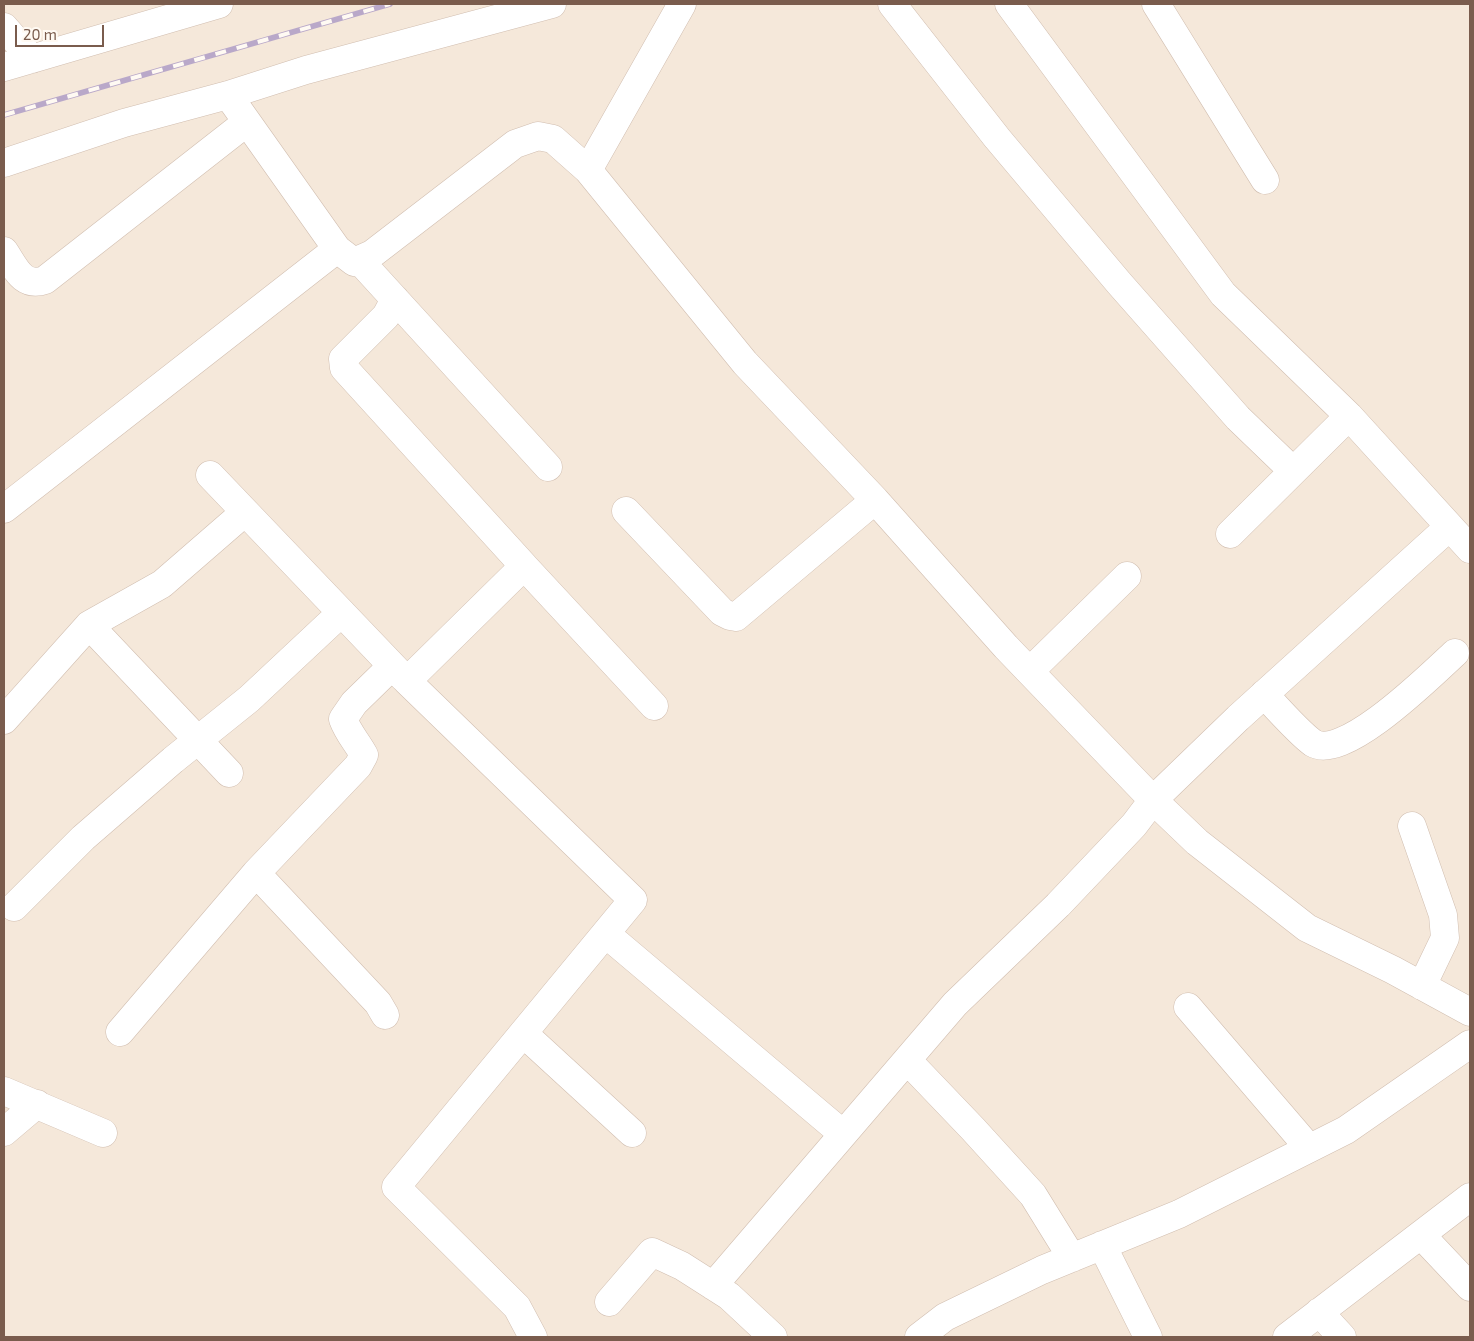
<!DOCTYPE html>
<html>
<head>
<meta charset="utf-8">
<style>
	body { margin:0 }
	#map { position:relative; width:1474px; height:1341px; overflow:hidden; background:#fdf6ec; font-family:"Exo 2",sans-serif }
	canvas { display:block }
	.frame { position:absolute; inset:0; border:5px solid #7a5c4d; pointer-events:none }
	.scale { position:absolute; left:15px; top:25px; width:89px; height:22px; box-sizing:border-box; border:2px solid #7a5c4d; border-top:0; padding-left:6px; font-size:15px; line-height:18px; white-space:nowrap; color:#7a5c4d; -webkit-text-stroke:4px #fffaf3; paint-order:stroke }
</style>
</head>
<body>
<div id="map">
<canvas width="1474" height="1341"></canvas>
<div class="frame"></div>
<div class="scale">20 m</div>
</div>
<script>
const context = document.querySelector('canvas').getContext('2d');
context.lineJoin = 'round';
function fillPath(path, color) { context.fillStyle = color; context.fill(path, 'evenodd'); }
function strokePath(path, color, width, dash) { context.strokeStyle = color; context.lineWidth = width; context.lineCap = dash ? 'butt' : 'round'; context.setLineDash(dash || []); context.stroke(path); }
fillPath(new Path2D(`
	M4 4H1470V1337H4Z`), '#f5e8da');
const street = new Path2D(`
	M892 4 997 138 1119 283 1238 418 1292 470
	M1009 4 1223 294 1349 416 1470 549
	M1156 4 1265 180
	M4 27 32 59
	M4 67 219 4
	M228 95 337 249 354 262 372 254 515 144 538 136 553 139 588 170 745 363 875 500 1006 647 1153 800 1197 842 1307 928 1393 970 1470 1012
	M4 163 124 123 228 95 306 70 552 4
	M588 170 682 4
	M4 251C15 267 22 288 45 280L247 122
	M360 261 548 467
	M395 299 386 316 343 359 344 368 524 566 407 681 633 900 396 1187 517 1307 533 1337
	M210 475 404 678
	M4 509 337 249
	M626 511 722 612 730 616 736 617 875 500
	M1230 534 1349 416
	M524 566 654 706
	M89 625 229 773
	M1030 671 1127 576
	M1264 694C1276 707 1300 734 1313 743 1344 762 1432 674 1455 653
	M4 720 89 625 162 584 245 512
	M1412 826 1443 915 1445 938 1422 986
	M256 873 378 1003 385 1015
	M14 907 83 838 173 760 249 699 341 613
	M606 934 843 1134
	M1188 1007 1309 1148
	M120 1032 256 873 358 766 364 755C357 742 348 733 343 719L354 703 392 666
	M523 1033 632 1133
	M907 1060 973 1129 1033 1195 1072 1258
	M4 1091 103 1133
	M4 1132 37 1104
	M1421 1235 1470 1287
	M1102 1245 1148 1337
	M713 1286 955 1004 1058 905 1134 825 1153 800 1238 718 1449 527
	M609 1302 652 1252 682 1266 729 1296 773 1337
	M1319 1312 1342 1337
	M919 1337 945 1317 1042 1270 1179 1214 1346 1130 1470 1044
	M1287 1337 1470 1197`);
strokePath(street, '#d1beb0', 29);
strokePath(street, '#fff', 28);
const rail = new Path2D(`
	M4 115 390 4`);
strokePath(rail, '#b9a8c9', 5.5);
strokePath(rail, '#fffaf3', 4, [11]);
</script>
</body>
</html>
